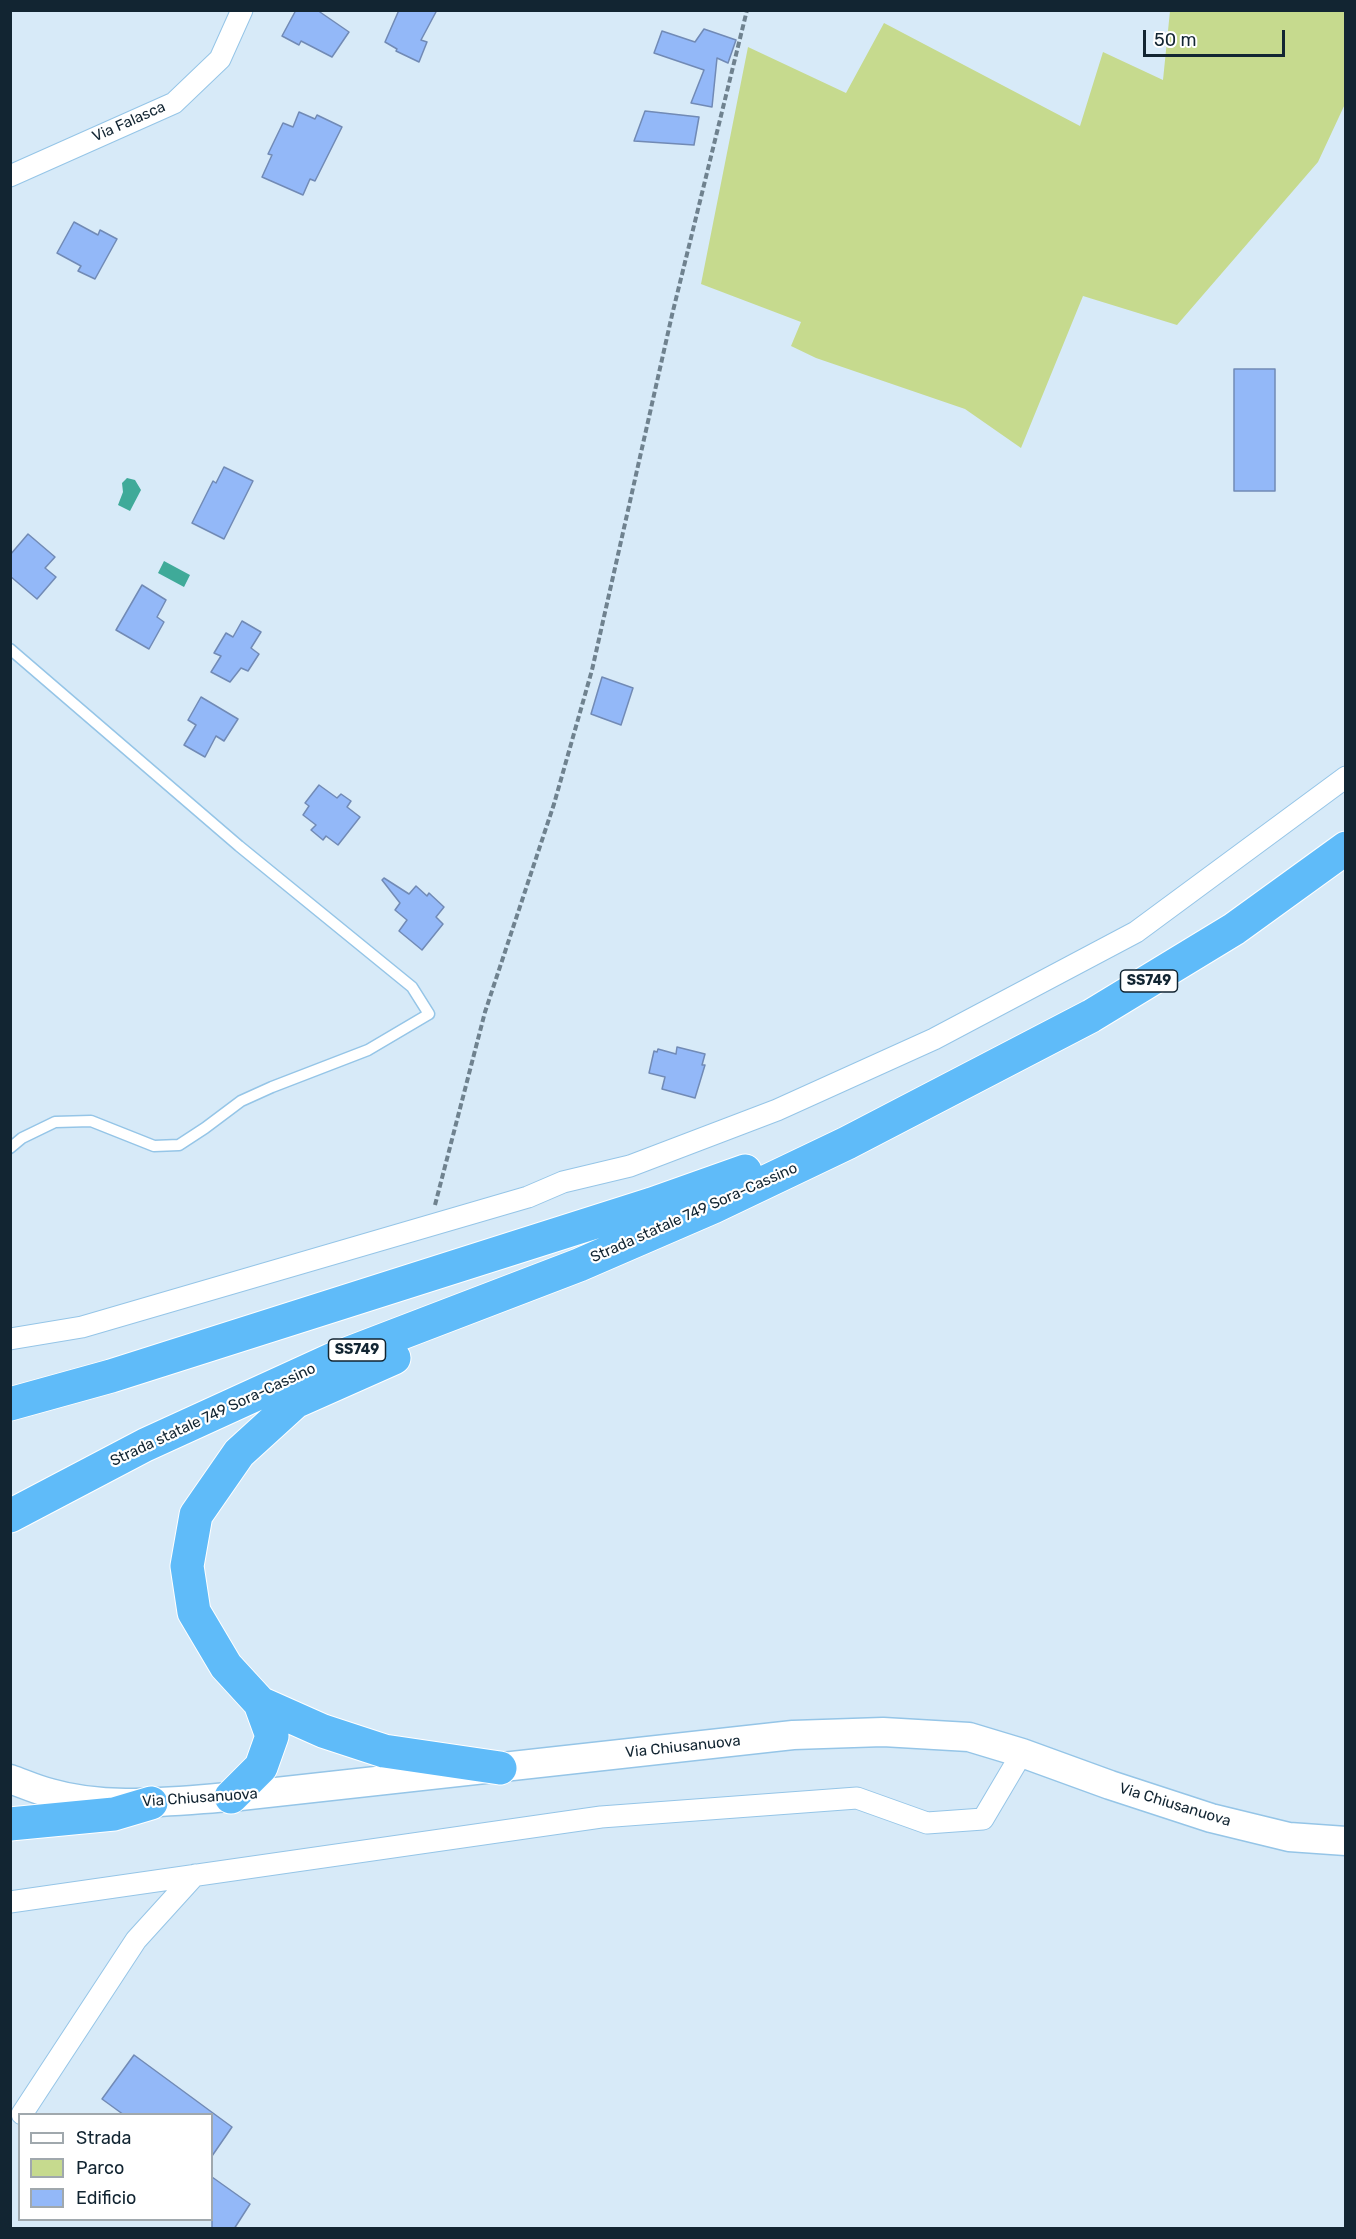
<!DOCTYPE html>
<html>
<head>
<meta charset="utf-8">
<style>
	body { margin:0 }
	#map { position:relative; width:1356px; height:2239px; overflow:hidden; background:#d7eaf8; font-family:Rubik,sans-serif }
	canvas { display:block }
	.frame { position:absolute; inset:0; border:12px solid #122532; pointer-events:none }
	.legend { position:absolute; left:18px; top:2113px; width:195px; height:108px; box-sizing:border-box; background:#fff; border:2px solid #a0a8ad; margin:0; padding:8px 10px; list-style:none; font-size:18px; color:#122532 }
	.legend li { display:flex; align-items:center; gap:12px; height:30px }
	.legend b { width:30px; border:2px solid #a0a8ad }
	.scale { position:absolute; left:1143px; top:30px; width:142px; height:27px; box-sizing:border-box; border:3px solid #122532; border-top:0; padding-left:8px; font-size:18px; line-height:21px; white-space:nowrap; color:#122532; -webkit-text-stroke:4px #fff; paint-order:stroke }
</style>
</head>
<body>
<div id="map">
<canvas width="1356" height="2239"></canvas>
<div class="frame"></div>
<ul class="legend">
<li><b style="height:8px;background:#fff"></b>Strada</li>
<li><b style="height:16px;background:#c6da8e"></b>Parco</li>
<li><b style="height:16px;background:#93b8f8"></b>Edificio</li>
</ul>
<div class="scale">50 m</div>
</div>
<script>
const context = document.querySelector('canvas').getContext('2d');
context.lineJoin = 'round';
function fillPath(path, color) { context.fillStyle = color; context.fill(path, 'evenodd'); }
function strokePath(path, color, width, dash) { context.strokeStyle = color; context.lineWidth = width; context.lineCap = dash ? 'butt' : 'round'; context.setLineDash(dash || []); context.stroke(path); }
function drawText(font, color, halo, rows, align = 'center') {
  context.font = font + ' Rubik,sans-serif'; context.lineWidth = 4.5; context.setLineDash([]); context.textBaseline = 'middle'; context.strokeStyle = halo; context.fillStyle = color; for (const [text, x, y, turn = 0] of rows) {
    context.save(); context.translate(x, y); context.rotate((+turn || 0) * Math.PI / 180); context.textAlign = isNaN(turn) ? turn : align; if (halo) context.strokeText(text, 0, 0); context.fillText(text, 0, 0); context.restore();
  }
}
fillPath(new Path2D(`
	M1170 11H1345V104L1318 162 1177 325 1083 296 1021 448 965 409 816 358 791 346 801 322 701 284 748 47 846 93 884 23 1080 126 1103 52 1163 80Z`), '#c6da8e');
fillPath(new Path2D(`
	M127 478 135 480 141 490 130 511 118 505 123 492 122 483Z
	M164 561 190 575 184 587 158 573Z`), '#3faa99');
const building = new Path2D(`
	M296 10H317L349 32 332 57 301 41 299 45 282 36Z
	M399 10H437L421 40 427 42 419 62 396 51 397 49 385 42Z
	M704 29 736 40 728 63 717 58 712 107 691 103 704 70 654 53 662 31 695 42Z
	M645 111 699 117 694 145 634 141Z
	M299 112 315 119 317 115 342 127 315 181 310 179 303 195 262 177 272 155 268 154 283 123 293 127Z
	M74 222 98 235 100 230 117 239 95 279 78 271 81 266 57 253Z
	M1234 369H1275V491H1234Z
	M224 467 253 481 224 539 192 523 213 481 216 483Z
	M28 534 55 557 45 568 56 577 37 599 10 576V555Z
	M142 585 166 600 157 617 164 622 149 649 116 630Z
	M242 621 261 632 251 648 259 654 248 671 241 668 230 682 211 672 221 656 214 653 226 633 233 637Z
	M602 677 633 688 621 725 591 714Z
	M201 697 238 719 224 741 216 736 205 757 184 745 196 725 188 720Z
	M319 785 337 798 341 794 351 801 347 807 360 817 338 845 326 836 323 840 311 830 316 825 303 815 309 806 305 803Z
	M384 878 409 894 416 886 427 896 429 893 444 907 436 917 443 924 422 950 399 931 407 920 395 910 400 903 382 880Z
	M677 1047 705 1054 702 1065H705L695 1098 662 1089 665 1077 649 1073 654 1051 657 1052 658 1049 676 1054Z
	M134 2055 232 2127 212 2156V2115H124L102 2099Z
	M212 2177 250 2204 234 2229H212Z`);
fillPath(building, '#93b8f8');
strokePath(building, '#718ab5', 1.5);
const lane = new Path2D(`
	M10 649 239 846 412 987 429 1014 368 1050 272 1087 241 1101 205 1128 179 1145 154 1146 91 1121 55 1122 22 1138 10 1148`);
const street = new Path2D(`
	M10 176 174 103 220 59 242 10
	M10 1339 82 1327 528 1197 563 1182 630 1166 777 1110 934 1039 1136 932 1346 777
	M10 1902 601 1817 857 1798 927 1823 983 1819 1022 1753
	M22 2114 136 1940 195 1875`);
const secondary = new Path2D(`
	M10 1779C24 1784 37 1790 50 1793 108 1810 171 1801 231 1797L793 1735 883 1732 969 1737 1022 1753 1110 1785 1211 1818 1289 1837 1346 1841`);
const highway = new Path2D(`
	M10 1404 111 1376 652 1204 745 1171
	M10 1516 145 1445 331 1360 579 1265 713 1207 847 1143 1091 1016 1234 929 1346 848
	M260 1703 323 1731 384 1751 500 1768
	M231 1797 261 1767 272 1736 260 1703 226 1666 194 1612 187 1566 196 1515 239 1453 295 1402 394 1358
	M10 1824 114 1814 151 1803`);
strokePath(lane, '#95c5e7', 13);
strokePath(street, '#95c5e7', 23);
strokePath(secondary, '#95c5e7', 31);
strokePath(highway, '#fff', 35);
strokePath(new Path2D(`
	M435 1205 485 1012 554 804 592 670 672 315 747 10`), '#6f828f', 4, [6, 3]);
strokePath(lane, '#fff', 10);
strokePath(street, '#fff', 21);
strokePath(secondary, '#fff', 28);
strokePath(highway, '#5fbbf9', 33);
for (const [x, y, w] of [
	[1149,981,57],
	[357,1350,57]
]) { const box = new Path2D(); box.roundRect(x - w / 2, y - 11, w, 22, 4.5); context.fillStyle = '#fff'; context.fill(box); strokePath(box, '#122532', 1.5); }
drawText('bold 14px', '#122532', null, [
	["SS749",1149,981],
	["SS749",357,1350]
]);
drawText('15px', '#122532', '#fff', [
	["Via Falasca",129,122,-24],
	["Strada statale 749 Sora-Cassino",694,1213,-24],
	["Strada statale 749 Sora-Cassino",213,1415,-25],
	["Via Chiusanuova",683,1747,-6],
	["Via Chiusanuova",200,1798,-4],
	["Via Chiusanuova",1175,1805,17]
]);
</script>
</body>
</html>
